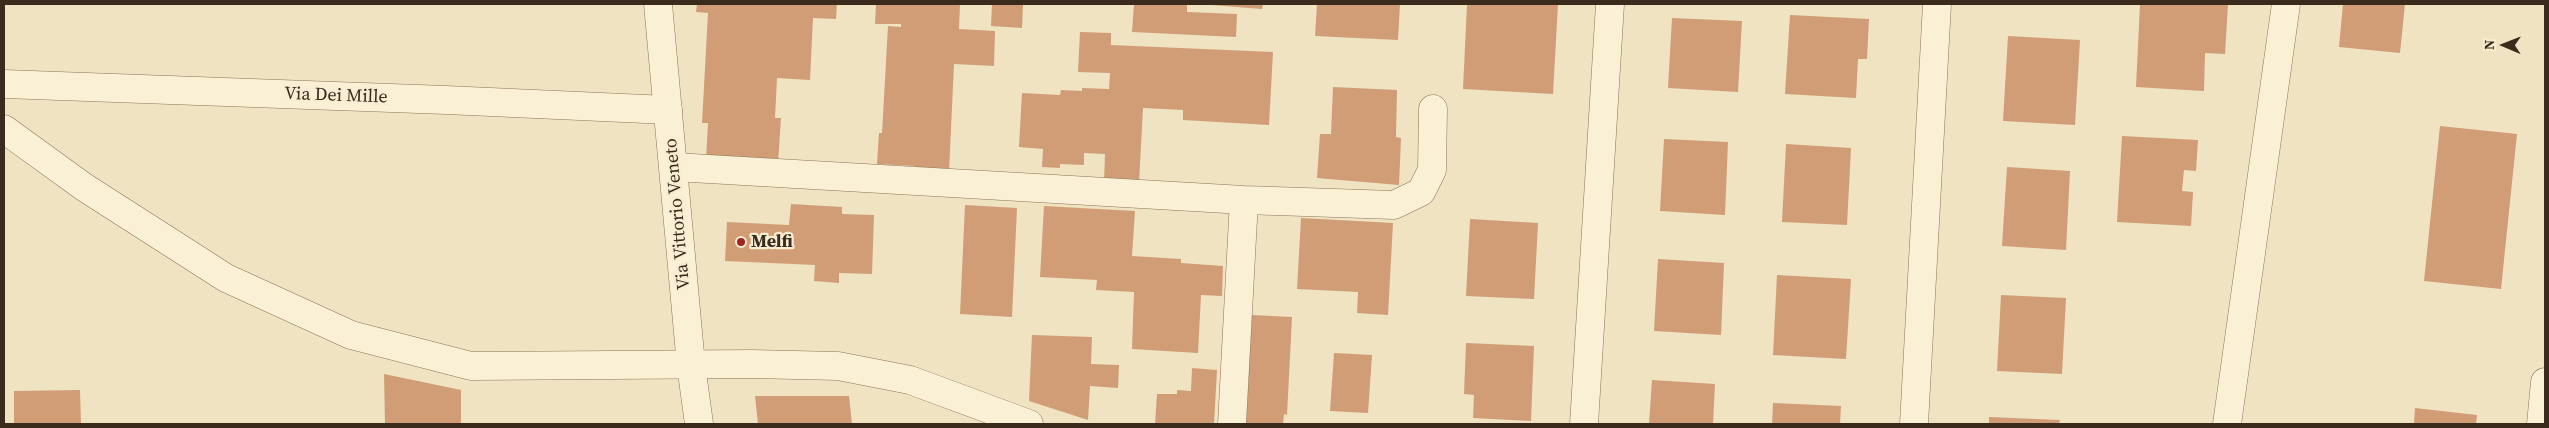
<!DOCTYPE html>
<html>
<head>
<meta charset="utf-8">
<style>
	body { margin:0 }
	#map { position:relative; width:2549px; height:428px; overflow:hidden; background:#f0e3c2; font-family:"Source Serif 4",serif }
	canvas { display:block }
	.frame { position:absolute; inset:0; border:5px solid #3a2b1d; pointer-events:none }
	.north { position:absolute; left:2479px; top:20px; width:50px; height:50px; -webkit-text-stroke:4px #f7edd2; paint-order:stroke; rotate:271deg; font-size:14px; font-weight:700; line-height:20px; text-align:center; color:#3a2b1d }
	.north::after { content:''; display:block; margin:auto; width:18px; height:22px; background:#3a2b1d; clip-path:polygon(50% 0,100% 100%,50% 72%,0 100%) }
</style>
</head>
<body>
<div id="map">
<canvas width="2549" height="428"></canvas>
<div class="frame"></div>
<div class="north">N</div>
</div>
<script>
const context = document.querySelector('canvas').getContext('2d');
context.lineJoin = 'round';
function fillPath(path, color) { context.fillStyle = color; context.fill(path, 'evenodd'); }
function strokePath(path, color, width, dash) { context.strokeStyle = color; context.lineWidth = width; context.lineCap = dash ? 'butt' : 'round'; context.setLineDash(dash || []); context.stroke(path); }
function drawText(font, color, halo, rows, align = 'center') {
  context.font = font + ' "Source Serif 4",serif'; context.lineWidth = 4.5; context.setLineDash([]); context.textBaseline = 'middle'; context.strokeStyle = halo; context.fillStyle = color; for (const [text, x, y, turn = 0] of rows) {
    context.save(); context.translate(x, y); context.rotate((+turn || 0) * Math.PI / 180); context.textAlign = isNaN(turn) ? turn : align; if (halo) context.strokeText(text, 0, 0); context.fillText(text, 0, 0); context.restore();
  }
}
fillPath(new Path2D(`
	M697 4H837L836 19 813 18 810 80 777 78 775 118H781L778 163 706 160 708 123H702L708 13 696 12Z
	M876 4H960L959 29 995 31 994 66 954 64 949 172 914 171 915 166 877 164 879 133H882L888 26 901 27V24H875Z
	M992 4H1023L1022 28 991 26Z
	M1134 4H1187V12L1237 14 1236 37 1132 32Z
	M1198 4H1263L1262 9Z
	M1317 4H1400L1398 40 1315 36Z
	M1467 4H1558L1553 94 1463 89Z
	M2140 4H2228L2225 54 2205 53 2204 91 2136 87Z
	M2343 4H2405L2400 53 2339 47Z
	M1790 15 1869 19 1867 59H1858L1856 98 1785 94Z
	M1672 18 1742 21 1738 92 1668 88Z
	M1080 32 1111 33V45L1273 52 1269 125 1183 120V110L1143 108 1139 183 1104 181 1105 154 1084 153V165L1060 164V168L1042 167 1043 149 1019 147 1022 93 1060 95 1061 90 1082 91V88L1109 89 1110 73 1078 72Z
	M2008 36 2080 40 2075 125 2003 121Z
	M1333 87 1397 90 1396 137 1401 138 1399 185 1317 178 1320 134H1331Z
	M2440 126 2517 134 2501 289 2424 281Z
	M2122 136 2198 140 2196 171 2184 170 2182 191 2193 192 2191 226 2117 222Z
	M1664 139 1728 142 1725 215 1660 211Z
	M1786 144 1851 148 1847 225 1782 222Z
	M2007 167 2070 171 2066 250 2002 246Z
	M791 204 842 207V214L874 215 872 274 839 273V283L814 281 815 265 725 261 727 222 789 225Z
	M965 205 1017 208 1012 317 960 314Z
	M1044 206 1135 211 1132 256 1181 259V263L1223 266 1222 296 1201 295 1198 353 1132 349 1134 292 1096 290 1097 280 1040 277Z
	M1301 218 1393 223 1388 315 1357 313 1358 292 1297 289Z
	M1470 219 1538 223 1534 299 1466 296Z
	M1658 259 1724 263 1721 335 1654 331Z
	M1777 275 1851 279 1846 359 1773 355Z
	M2001 295 2066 298 2062 374 1997 371Z
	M1252 315 1292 317 1287 415 1284 414 1283 424H1246Z
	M1032 335 1092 337 1091 364 1119 365 1118 388 1090 386 1088 420 1029 401Z
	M1466 343 1534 346 1531 421 1473 418 1474 395 1464 394Z
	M1334 353 1372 355 1368 413 1330 411Z
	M1192 368 1217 370 1214 424H1155L1157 394H1177V390L1191 391Z
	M384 374 461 390V424H385Z
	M1652 380 1715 384 1713 424H1649Z
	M80 390 81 424H14V391Z
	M755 396H849L852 424H758Z
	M1773 403 1841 406 1840 424H1772Z
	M2415 408 2477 415 2476 424H2414Z
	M1989 417 2060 420 2059 424H1989Z`), '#d09d76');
const minor = new Path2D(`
	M4 84 446 100 668 110
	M4 129 84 187 226 278 351 335 471 366 752 364 838 366 910 380 1029 424
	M674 167 1244 200 1394 205 1421 192 1432 170 1433 109
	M1232 424 1244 200
	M1584 424 1610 4
	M1914 424 1937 4
	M2227 424 2286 4
	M2541 424 2545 382`);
const tertiary = new Path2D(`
	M658 4 691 365 699 424`);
strokePath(minor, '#8b7458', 29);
strokePath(tertiary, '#8b7458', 29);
strokePath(minor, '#faf0d6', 28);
strokePath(tertiary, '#faf0d6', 28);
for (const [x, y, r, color] of [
	[741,242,5,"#9d2625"]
]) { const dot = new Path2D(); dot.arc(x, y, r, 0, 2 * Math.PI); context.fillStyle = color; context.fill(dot); strokePath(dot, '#f7edd2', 2); }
drawText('18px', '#3a2b1d', '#f7edd2', [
	["Via Dei Mille",336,96,2],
	["Via Vittorio Veneto",678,214,-95]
]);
drawText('bold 18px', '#3a2b1d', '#f7edd2', [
	["Melfi",751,242]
], 'left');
</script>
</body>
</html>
